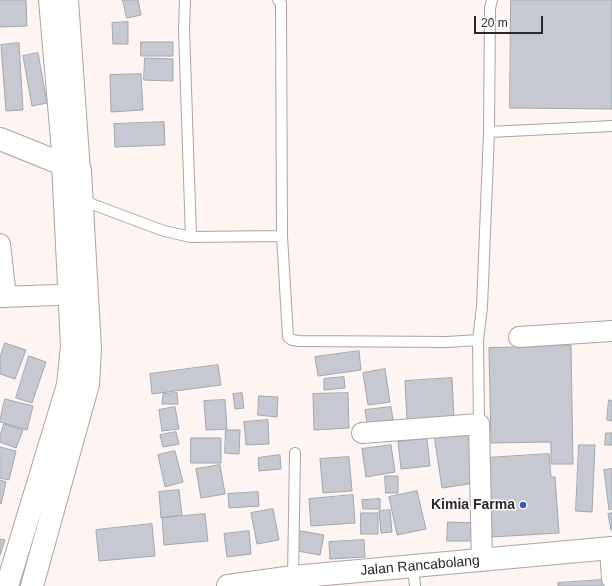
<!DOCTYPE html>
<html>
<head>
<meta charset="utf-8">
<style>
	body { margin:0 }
	#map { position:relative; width:612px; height:586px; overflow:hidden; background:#fef4f1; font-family:Helvetica,sans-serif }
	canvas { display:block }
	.scale { position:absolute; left:474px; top:16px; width:69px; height:18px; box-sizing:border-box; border:2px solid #2b2827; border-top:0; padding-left:5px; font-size:12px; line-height:14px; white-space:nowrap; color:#2b2827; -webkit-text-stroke:3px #fff; paint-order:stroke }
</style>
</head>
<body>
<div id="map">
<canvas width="612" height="586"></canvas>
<div class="scale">20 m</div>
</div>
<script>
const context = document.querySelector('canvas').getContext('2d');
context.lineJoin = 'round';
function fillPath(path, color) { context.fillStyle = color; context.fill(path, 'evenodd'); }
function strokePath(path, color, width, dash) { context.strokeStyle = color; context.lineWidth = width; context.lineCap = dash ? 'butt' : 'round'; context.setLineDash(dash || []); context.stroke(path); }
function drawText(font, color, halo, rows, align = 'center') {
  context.font = font + ' Helvetica,sans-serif'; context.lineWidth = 3; context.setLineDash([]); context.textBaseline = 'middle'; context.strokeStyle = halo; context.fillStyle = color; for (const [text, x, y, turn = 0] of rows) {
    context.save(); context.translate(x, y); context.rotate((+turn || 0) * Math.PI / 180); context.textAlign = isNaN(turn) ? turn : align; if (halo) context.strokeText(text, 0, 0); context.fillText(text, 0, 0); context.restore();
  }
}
const building = new Path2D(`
	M0 0H26L27 26 0 27Z
	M123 0H138L141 15 127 18Z
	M511 0H612V109L510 108Z
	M128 22V44H113L112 23Z
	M141 42H173V56H141Z
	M19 43 23 110 6 111 1 45Z
	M38 53 47 103 32 106 23 56Z
	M145 58 173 59V81L144 80Z
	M141 74 143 110 111 112 110 75Z
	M164 122 165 145 115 147 114 124Z
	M5 343 26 350 15 379 0 374V357Z
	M571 346 573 464H551V442L491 443 489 348Z
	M359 351 361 370 318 376 315 357Z
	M29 356 46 362 32 403 16 398Z
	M218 365 221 385 152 394 150 374Z
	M385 369 390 402 368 405 363 373Z
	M344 377 345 388 324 390V379Z
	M452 378 454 419 407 421 405 381Z
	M177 393 178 404H162L163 394Z
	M242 393 244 408 235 409 233 394Z
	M348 393 349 428 314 430 313 394Z
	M259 396 278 397 277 417 258 415Z
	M5 399 33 406 27 430 0 422Z
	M225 400 227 429 206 430 204 401Z
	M609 400 612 401V421L607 420Z
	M175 407 179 429 162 431 159 410Z
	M391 407 393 420 367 423 365 410Z
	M268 420 269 444 246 445 244 422Z
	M4 424 23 430 16 448 0 442V437Z
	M226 430H240L239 454 225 453Z
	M467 430 475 483 442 488 434 435Z
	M176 432 179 444 163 447 160 435Z
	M606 433H612V445H605Z
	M191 438H221V463H191Z
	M427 439 430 466 401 469 398 442Z
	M391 445 395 472 366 477 362 449Z
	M579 445H595L592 512 576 511Z
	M0 447 16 451 9 480 0 478Z
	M175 451 183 482 165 487 158 455Z
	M549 454 551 477H555L559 533 492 537 486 458Z
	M280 455 281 469 259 471 258 458Z
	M349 457 352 491 323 493 320 459Z
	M220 465 225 494 201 498 196 469Z
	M612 469V509L609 510 604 470Z
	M385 476H398V493H386Z
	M0 480 6 482 1 504 0 503Z
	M179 490 182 515 161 518 159 492Z
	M417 491 426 529 397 535 389 497Z
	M258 492 259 506 229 508 228 494Z
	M353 495 355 523 311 526 309 499Z
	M380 499V509H363L362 500Z
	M273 509 279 540 257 544 251 513Z
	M390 510 392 532 381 533 379 511Z
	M361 513H378V534H361Z
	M612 513V530H611L608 514Z
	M205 514 208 541 164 545 162 518Z
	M448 522 480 523V541H447Z
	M152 524 155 556 99 561 96 530Z
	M249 531 251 554 227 557 224 534Z
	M301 531 324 535 320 555 297 551Z
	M0 539 5 540 0 555Z
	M364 540 365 557 330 559 329 542Z
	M602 580V586H558V583Z`);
fillPath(building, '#c6c9d1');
strokePath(building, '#a3a6ae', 1);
const service = new Path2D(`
	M185 0 184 29 191 237
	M278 0 281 3 282 236 288 337 292 340 299 341 447 342 478 340 479 424
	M489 132 612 126
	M81 200 164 231 191 237 282 236
	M478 340 482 307 489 132 490 8 492 0
	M413 567 415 586
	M293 577 295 453`);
const minor = new Path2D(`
	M49 0 63 163
	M68 0 80 171
	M0 244 6 297
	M0 297 86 294
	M519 337 612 331
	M362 433 479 424 482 561
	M610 549 612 579`);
const tertiary = new Path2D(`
	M0 139 80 171 90 349 88 384 32 586
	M7 586 68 385 72 347 63 163
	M228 586 293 577 612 548`);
strokePath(service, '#ada4a1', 12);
strokePath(minor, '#ada4a1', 22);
strokePath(tertiary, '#ada4a1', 24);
strokePath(service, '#fff', 10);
strokePath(minor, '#fff', 20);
strokePath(tertiary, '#fff', 22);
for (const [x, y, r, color] of [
	[523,505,4,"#3659c9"]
]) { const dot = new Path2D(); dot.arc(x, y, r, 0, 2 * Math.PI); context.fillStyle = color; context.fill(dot); strokePath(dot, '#fff', 1.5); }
drawText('bold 14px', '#2b2827', '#fff', [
	["Kimia Farma",515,505]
], 'right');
drawText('14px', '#2b2827', '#fff', [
	["Jalan Rancabolang",420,566,-5]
]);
</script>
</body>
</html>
